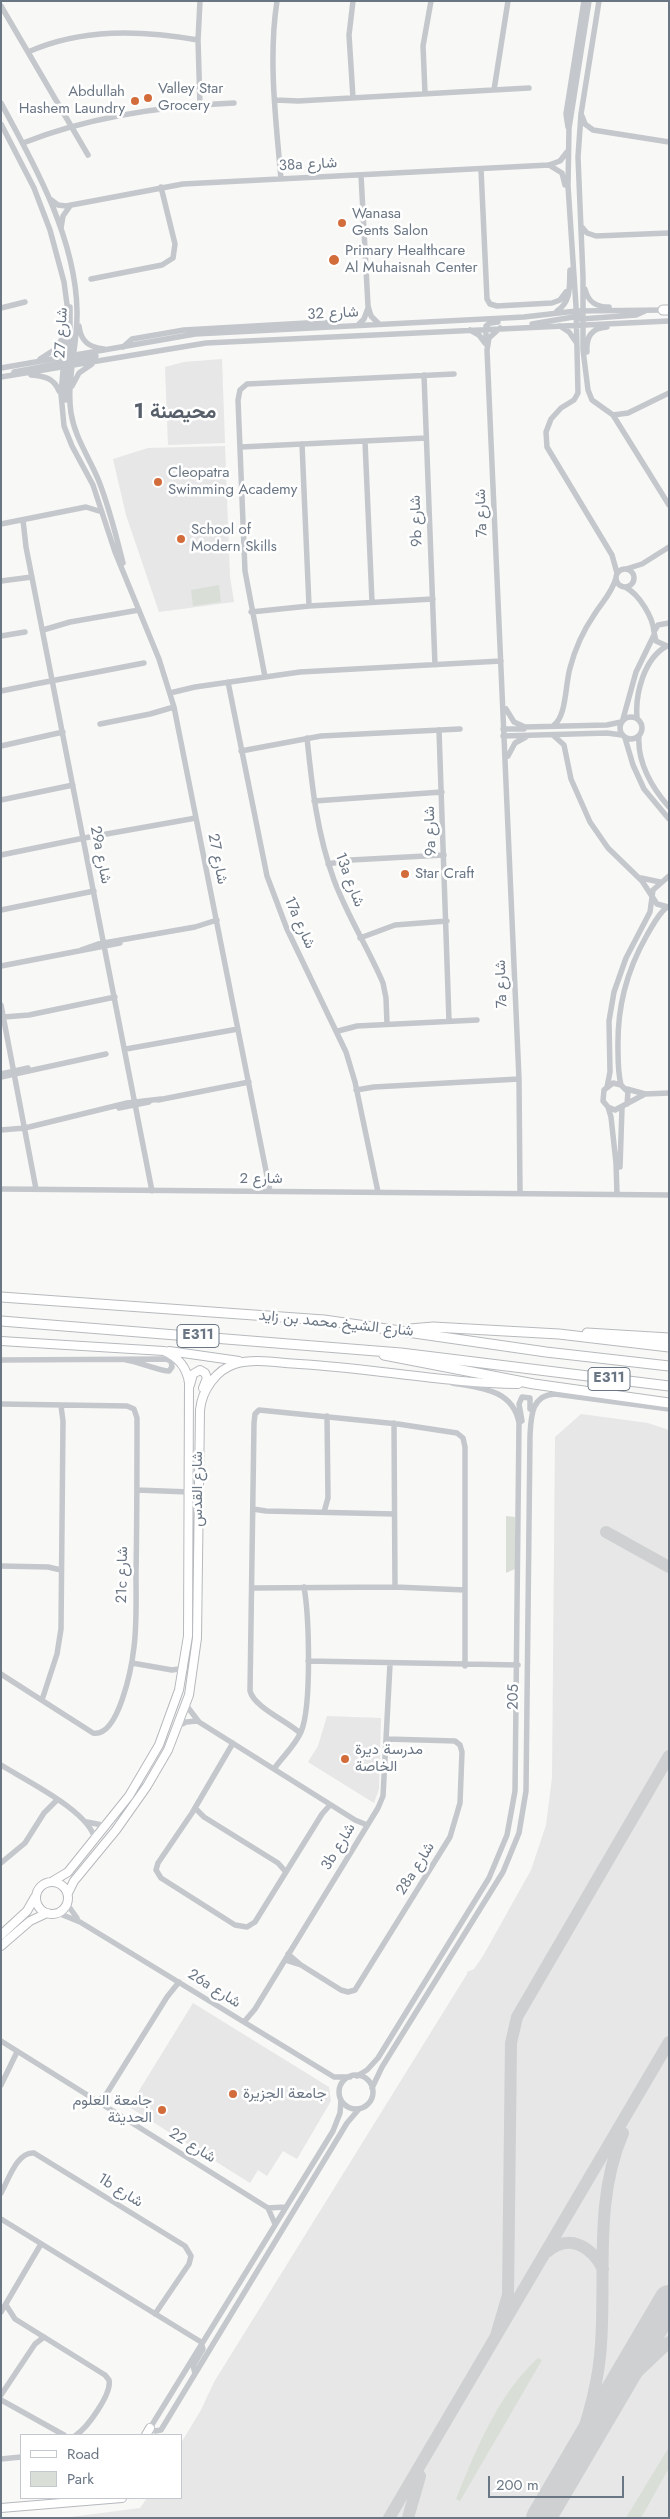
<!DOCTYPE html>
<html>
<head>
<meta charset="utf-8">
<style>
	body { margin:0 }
	#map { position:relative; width:670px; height:2519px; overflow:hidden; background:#f8f8f6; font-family:Jost,sans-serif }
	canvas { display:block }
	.frame { position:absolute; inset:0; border:2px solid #6a7684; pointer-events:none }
	.legend { position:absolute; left:20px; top:2434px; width:162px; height:65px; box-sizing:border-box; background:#fff; border:1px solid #c3c8ce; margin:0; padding:6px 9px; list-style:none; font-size:15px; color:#6a7684 }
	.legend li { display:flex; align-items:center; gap:10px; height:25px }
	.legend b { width:25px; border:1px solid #c3c8ce }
	.scale { position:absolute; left:488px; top:2476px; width:136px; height:22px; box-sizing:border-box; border:2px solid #6a7684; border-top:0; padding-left:6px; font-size:15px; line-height:18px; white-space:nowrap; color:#6a7684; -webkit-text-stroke:4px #fff; paint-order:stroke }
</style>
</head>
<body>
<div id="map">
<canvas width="670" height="2519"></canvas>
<div class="frame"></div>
<ul class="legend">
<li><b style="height:6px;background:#fff"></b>Road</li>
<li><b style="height:14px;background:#d9dfd7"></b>Park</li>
</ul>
<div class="scale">200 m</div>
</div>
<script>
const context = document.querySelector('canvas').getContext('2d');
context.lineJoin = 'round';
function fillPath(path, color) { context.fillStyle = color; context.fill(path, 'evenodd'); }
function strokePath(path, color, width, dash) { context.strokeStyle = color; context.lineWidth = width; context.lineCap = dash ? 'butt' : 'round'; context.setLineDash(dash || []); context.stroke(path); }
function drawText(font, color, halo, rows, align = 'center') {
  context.font = font + ' Jost,Vazirmatn,sans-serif'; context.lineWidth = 5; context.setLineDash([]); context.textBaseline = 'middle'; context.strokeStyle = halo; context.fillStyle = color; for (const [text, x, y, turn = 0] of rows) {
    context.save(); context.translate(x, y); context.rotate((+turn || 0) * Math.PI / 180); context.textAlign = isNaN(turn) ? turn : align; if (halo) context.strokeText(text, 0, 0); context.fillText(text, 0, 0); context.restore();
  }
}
fillPath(new Path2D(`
	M222 359 225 443 168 445 165 367 184 362Z
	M225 446 230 577 234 602 159 612 126 515 113 459 148 448Z
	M581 1414 648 1423 669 1430V2518H63L140 2508 147 2498H181V2443L201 2410 214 2382 467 1974V1972L474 1969 483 1956 531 1870 546 1825 552 1778 555 1437Z
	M327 1716 381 1718 379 1789 374 1803 308 1762 318 1746Z
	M193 2003 329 2087 331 2101 297 2159 283 2151 267 2176 258 2170 250 2183 129 2107Z`), '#e6e7e6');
fillPath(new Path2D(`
	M219 585 221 602 193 606 191 590Z
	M506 1516 515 1517V1569L506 1573Z
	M538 2358 542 2360 460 2501 456 2499C476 2450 498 2394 538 2358Z
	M669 2447V2468L641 2518H626Z`), '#d9dfd7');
strokePath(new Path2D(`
	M606 1532 669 1567
	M547 2252C569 2233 591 2246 603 2269
	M496 2336 508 2295 511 2043 517 2017 669 1756
	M610 2398 669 2342
	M571 2466C586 2427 599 2385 601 2344 606 2275 594 2199 623 2133
	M389 2518 669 2042
	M408 2518 420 2476`), '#ced0d2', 12);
strokePath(new Path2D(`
	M541 2518 669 2300`), '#ced0d2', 30);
const major = new Path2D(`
	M1 1341 164 1351C178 1357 187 1368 189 1383L188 1636 179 1690 159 1745 129 1796 68 1872 53 1881
	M169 1351 239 1361
	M190 1385 193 1374 200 1370 205 1373 207 1378 203 1388
	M36 1898a16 16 0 1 1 32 0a16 16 0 1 1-32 0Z
	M68 1893 74 1881 116 1830 147 1786 168 1750 189 1695 197 1638 200 1410C202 1390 216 1370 235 1364 254 1358 279 1363 299 1364 372 1368 445 1383 518 1384
	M1 1935 27 1911 35 1897
	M1 1946 30 1921 47 1913
	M146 2435 150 2428
	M1 2508 122 2498`);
const highway = new Path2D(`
	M663 310H669
	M1 1297 324 1320 546 1352 669 1366
	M1 1321 401 1353 669 1386
	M410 1329 433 1327 559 1334 669 1347
	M587 1333 669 1338
	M384 1355 534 1384 669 1403`);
strokePath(major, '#b6b9bd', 10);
strokePath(highway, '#b7babd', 11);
strokePath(new Path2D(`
	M277 1C268 59 276 121 281 179
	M589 1 569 128 568 186 576 306 578 393 574 400 561 408 551 419 546 432 547 447 612 555 617 573
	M599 1 581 114 578 157 583 277V350L588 390 592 400 613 415 669 505
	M1 6 88 155
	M28 52C82 28 141 30 198 40
	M494 90 508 1
	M425 93 423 46 431 1
	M353 98 349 35 353 1
	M276 100 298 101 529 88
	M1 103C35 165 76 239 77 311 78 345 66 380 71 413 75 438 89 457 98 479 109 506 116 535 123 563
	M200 105 198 40 200 1
	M582 116 585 124 593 130 669 142
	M1 124 34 188 50 230 64 282 68 312 61 394 64 426 72 446 93 485 115 552 159 659 174 707 270 1191
	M568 127 566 114 584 1
	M23 143C91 116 162 106 234 103
	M549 165 562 173 565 185
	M481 169 487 299 490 304 497 306 552 303 560 300 566 292
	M361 175 368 306 371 316 379 324
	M50 199 58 205 66 206 183 184 549 165 560 161 567 152
	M581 226 587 233 596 236 669 233
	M61 228 63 216 70 206
	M91 279 162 265 173 258 175 244 161 187
	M585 289C588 302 596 307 609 307
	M1 308 25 302
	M557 311C572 301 569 286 570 270
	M581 319 636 315 645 311
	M532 324 579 316
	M358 325 364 319 368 308
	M79 326C81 342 89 347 104 349
	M560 326 569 332 576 342
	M500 328 489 338 487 350 519 1079 520 1193
	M470 330 479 335 485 343
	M486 344V326L490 323 498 322
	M123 347 132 339 184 330 324 322 334 325
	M587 352C586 337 591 328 607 327
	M40 359 54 350 65 335
	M70 360V307
	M71 362 96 356
	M1 368 195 334 524 317 576 311 664 310
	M14 372 67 362
	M31 375C44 376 54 378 59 391
	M424 375 435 665
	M1 377 206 343 669 321
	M72 386 79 373 92 364
	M66 400 67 365
	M613 415 628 413 669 393
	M365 441 372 602
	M302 444 309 606
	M241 447 426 438
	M23 520 26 547 152 1191
	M1 524 86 507 102 512
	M616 578a9 9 0 1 1 18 0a9 9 0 1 1-18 0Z
	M626 569 642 564 669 547
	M1 581 32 577
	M625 587C639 594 653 617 654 632
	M251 612 309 606 433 599
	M43 630 70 622 139 610
	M1 636 25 632
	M667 646 656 641 654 632 658 625 669 623
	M265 677 245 571 238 400 240 390 247 384 454 374
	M228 682 267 876 287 929 346 1052 355 1082 378 1192
	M30 685 144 663
	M1 691 31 685
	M170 693 195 687 300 672 501 661
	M506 709 514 722 525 727 607 725 621 722
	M620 728a11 11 0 1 1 22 0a11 11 0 1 1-22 0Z
	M637 718C635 694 644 658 667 646
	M623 719 636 672 654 635
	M100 724 150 714 174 707
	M553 726C567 716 565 685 570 668 575 649 583 631 594 615 602 602 612 593 616 578
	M503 729H524
	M439 730 449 1021
	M553 735 564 745 571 779 590 822 608 848 642 881 657 904 668 907
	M503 736 607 733 622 735
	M639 736C637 762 652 788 669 807
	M307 738C312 786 317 834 334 880 347 915 368 948 383 983L386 998 387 1024
	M625 738 633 765 644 789 669 819
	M1 746 63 732
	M241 751 321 736 460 729
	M508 756 515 743 526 737
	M1 800 73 785
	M314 801 442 792
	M1 855 84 838 196 818
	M328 864 351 860 444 855
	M641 878 660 882
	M1 910 94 891
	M360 938 395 925 447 921
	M81 950 98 944 195 927 217 920
	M1 966 120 943
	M1 1005 36 1189
	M4 1017 29 1015 115 997
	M338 1031 357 1026 477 1020
	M126 1049 238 1029
	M1 1074 28 1068
	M1 1077 106 1054
	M621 1085C618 1073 618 1062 618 1050 617 1008 626 972 647 935 653 925 658 914 667 907
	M607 1087 610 1072 609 1021 614 992 626 958 650 912 653 890 669 876
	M627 1089 645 1094 669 1093
	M356 1090 374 1087 519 1079
	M158 1100 249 1082
	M627 1104 628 1092 621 1085 613 1083 604 1090 603 1101 608 1107 615 1110 645 1094
	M608 1107 611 1117 616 1163 617 1194
	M119 1108 149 1102
	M1 1130 25 1128 127 1103 161 1099
	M620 1167 622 1108
	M1 1189 669 1195
	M1 1360 165 1359 171 1361 172 1367 169 1371C163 1372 136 1361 126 1360
	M1 1404 127 1406 134 1409 137 1418C137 1470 137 1522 136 1574 136 1598 137 1623 134 1647 132 1665 119 1738 93 1733L1 1674
	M522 1421 519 1404 522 1397 530 1398V1409
	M394 1423 395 1587
	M137 1490 189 1492
	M253 1509 266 1511 394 1514
	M324 1512 328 1498 327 1416
	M1 1566 48 1567 61 1570
	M253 1588 395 1587 465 1590
	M308 1661 518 1665
	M132 1663 172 1670 185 1668
	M42 1700 57 1654 61 1629 63 1421 61 1406
	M186 1705 199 1722 355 1820 367 1825
	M178 1726 186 1722 197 1721
	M300 1733C287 1721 254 1707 250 1691L254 1423 255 1414 259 1410 398 1424 457 1433 463 1438 465 1447V1666
	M233 1743 192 1813 158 1863 156 1870 161 1878 235 1925 247 1927 255 1922 322 1814 330 1805
	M1 1765C25 1780 91 1812 95 1840
	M274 1769C283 1756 294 1747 301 1732 312 1706 309 1615 304 1587
	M195 1808 204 1817 278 1863 286 1872
	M87 1822 107 1826
	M1 1863 25 1843 44 1813 57 1800
	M67 1904 77 1918
	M58 1913 80 1922 334 2077H350
	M288 1954 301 1965 341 1990 348 1992 355 1990 450 1837 460 1803 462 1752 460 1745 455 1741 387 1739
	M285 1960 301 1965
	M244 2022 255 2009 378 1808 383 1796 390 1664
	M1 2041 268 2208 275 2224
	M339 2092a17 17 0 1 1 34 0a17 17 0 1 1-34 0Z
	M357 2076 367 2070 378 2058 489 1878 507 1835 515 1791 519 1423C513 1389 480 1388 452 1383
	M1 2085 17 2052
	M372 2088 382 2067 503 1872 519 1833 526 1791 530 1436C531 1417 531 1395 555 1394L669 1409
	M341 2100 340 2113 333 2131 150 2428 155 2431 161 2430 347 2123 359 2109
	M97 2102 107 2093 167 1997 179 1982
	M1 2193C8 2181 17 2151 34 2153L185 2246 191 2256 189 2264 155 2314
	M268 2208 285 2207
	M1 2219 201 2342
	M6 2305 15 2319 105 2375 109 2380C112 2394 87 2428 76 2435
	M1 2312 41 2244
	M195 2373 193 2366 203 2349 201 2342
	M1 2395 35 2344 44 2337
	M1 2400 64 2435
	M1 2459 21 2457`), '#c4c7cb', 5.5);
strokePath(major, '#fff', 8);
strokePath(highway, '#fff', 9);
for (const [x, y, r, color] of [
	[148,98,5,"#d36c3b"],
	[135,101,5,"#d36c3b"],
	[342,223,5,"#d36c3b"],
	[334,260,6,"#d36c3b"],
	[158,482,5,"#d36c3b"],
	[181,539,5,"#d36c3b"],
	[405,874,5,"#d36c3b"],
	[345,1759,5,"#d36c3b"],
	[233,2094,5,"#d36c3b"],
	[162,2110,5,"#d36c3b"]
]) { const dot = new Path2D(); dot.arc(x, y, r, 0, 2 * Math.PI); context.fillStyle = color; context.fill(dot); strokePath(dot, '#fff', 2); }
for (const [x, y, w] of [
	[198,1336,42],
	[609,1379,42]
]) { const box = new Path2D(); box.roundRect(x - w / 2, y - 11.5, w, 23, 4); context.fillStyle = '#fff'; context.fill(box); strokePath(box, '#6a7684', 1); }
drawText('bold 14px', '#6a7684', null, [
	["E311",198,1336],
	["E311",609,1379]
]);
drawText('15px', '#6a7684', '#fff', [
	["Valley Star",158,89],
	["Grocery",158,106],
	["Abdullah",125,92,"right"],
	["Hashem Laundry",125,109,"right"],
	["Wanasa",352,214],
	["Gents Salon",352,231],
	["Primary Healthcare",345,251],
	["Al Muhaisnah Center",345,268],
	["Cleopatra",168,473],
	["Swimming Academy",168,490],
	["School of",191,530],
	["Modern Skills",191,547],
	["Star Craft",415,874],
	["مدرسة ديرة",355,1750],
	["الخاصة",355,1767],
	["جامعة الجزيرة",243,2094],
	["جامعة العلوم",152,2101,"right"],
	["الحديثة",152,2118,"right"]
], 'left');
drawText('15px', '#6a7684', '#fff', [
	["38a شارع",308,165,-3],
	["شارع 32",333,314,-3],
	["شارع 27",62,333,-87],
	["7a شارع",482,513,-92],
	["9b شارع",417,521,-92],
	["9a شارع",431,831,-92],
	["29a شارع",100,855,79],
	["شارع 27",217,859,79],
	["13a شارع",349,880,69],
	["17a شارع",299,923,66],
	["7a شارع",502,984,-92],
	["شارع 2",261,1179],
	["شارع الشيخ محمد بن زايد",336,1324,6],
	["شارع القدس",198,1489,-90],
	["21c شارع",123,1575,-89],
	["205",514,1697,-89],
	["3b شارع",339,1847,-59],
	["28a شارع",416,1869,-58],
	["26a شارع",214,1989,32],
	["شارع 22",192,2146,32],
	["1b شارع",120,2191,32]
]);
drawText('bold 20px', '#57606a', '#fff', [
	["محيصنة 1",175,413]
]);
</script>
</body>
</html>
